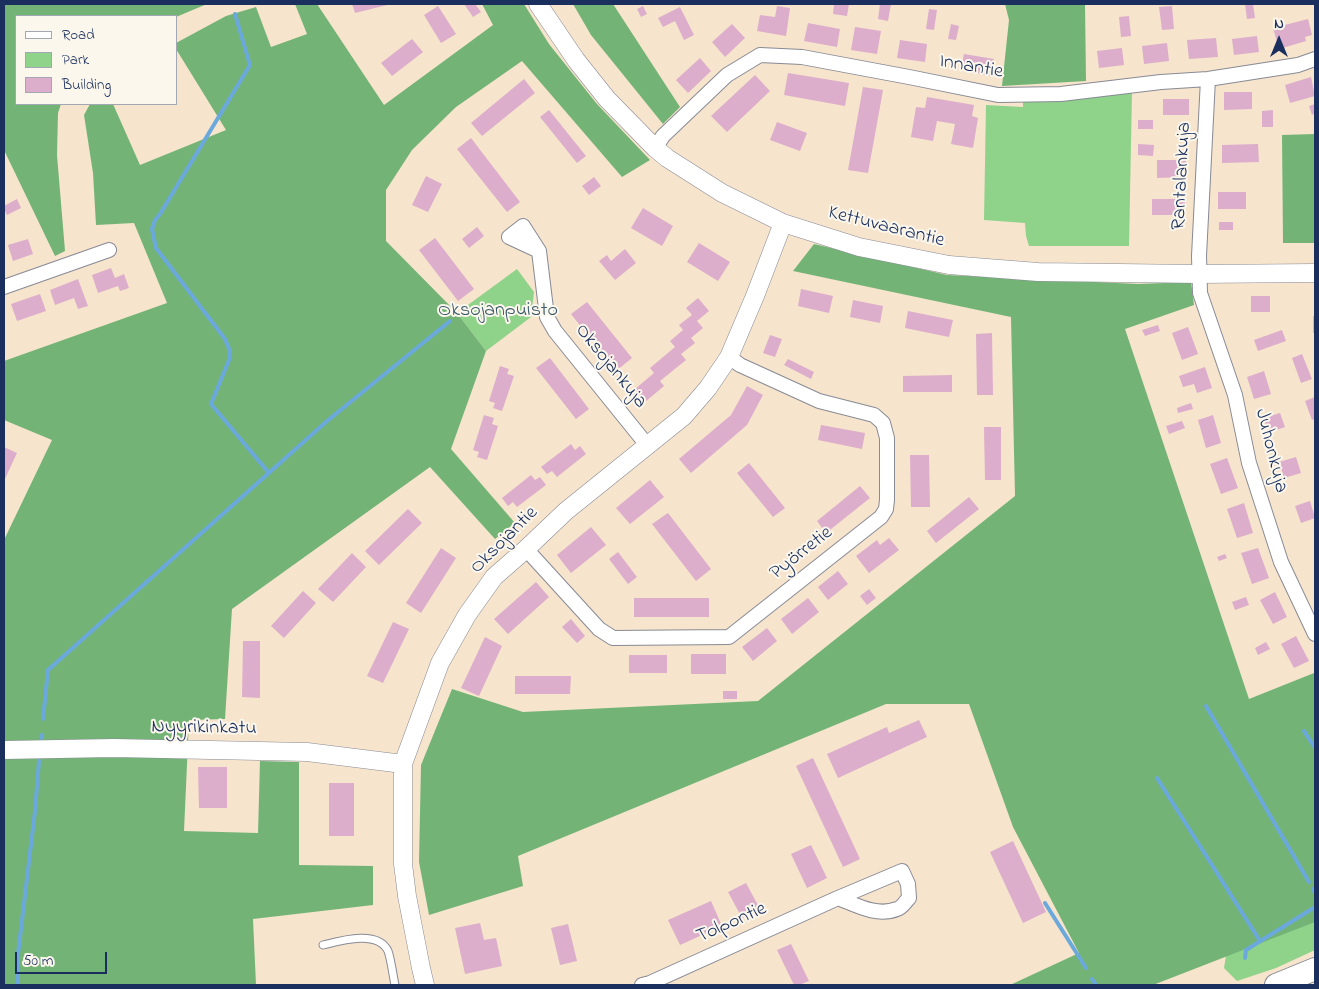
<!DOCTYPE html>
<html>
<head>
<meta charset="utf-8">
<style>
	body { margin:0 }
	#map { position:relative; width:1319px; height:989px; overflow:hidden; background:#f6e4cc; font-family:"Indie Flower",sans-serif }
	canvas { display:block }
	.frame { position:absolute; inset:0; border:5px solid #1b2f5e; pointer-events:none }
	.legend { position:absolute; left:15px; top:15px; width:162px; height:90px; box-sizing:border-box; background:#fbf7ec; border:1px solid #a1a7b3; margin:0; padding:6px 9px; list-style:none; font-size:15px; color:#1b2f5e }
	.legend li { display:flex; align-items:center; gap:10px; height:25px }
	.legend b { width:25px; border:1px solid #a1a7b3 }
	.north { position:absolute; left:1254px; top:15px; width:50px; height:50px; -webkit-text-stroke:4px #fbf7ec; paint-order:stroke; rotate:0deg; font-size:14px; font-weight:700; line-height:20px; text-align:center; color:#1b2f5e }
	.north::after { content:''; display:block; margin:auto; width:18px; height:22px; background:#1b2f5e; clip-path:polygon(50% 0,100% 100%,50% 72%,0 100%) }
	.scale { position:absolute; left:15px; top:952px; width:92px; height:22px; box-sizing:border-box; border:2px solid #1b2f5e; border-top:0; padding-left:6px; font-size:15px; line-height:18px; white-space:nowrap; color:#1b2f5e; -webkit-text-stroke:4px #fbf7ec; paint-order:stroke }
</style>
</head>
<body>
<div id="map">
<canvas width="1319" height="989"></canvas>
<div class="frame"></div>
<ul class="legend">
<li><b style="height:6px;background:#fff"></b>Road</li>
<li><b style="height:14px;background:#8fd28a"></b>Park</li>
<li><b style="height:14px;background:#dcaecb"></b>Building</li>
</ul>
<div class="north">N</div>
<div class="scale">50 m</div>
</div>
<script>
const context = document.querySelector('canvas').getContext('2d');
context.lineJoin = 'round';
function fillPath(path, color) { context.fillStyle = color; context.fill(path, 'evenodd'); }
function strokePath(path, color, width, dash) { context.strokeStyle = color; context.lineWidth = width; context.lineCap = dash ? 'butt' : 'round'; context.setLineDash(dash || []); context.stroke(path); }
function drawText(font, color, halo, rows, align = 'center') {
  context.font = font + ' "Indie Flower",sans-serif'; context.lineWidth = 4; context.setLineDash([]); context.textBaseline = 'middle'; context.strokeStyle = halo; context.fillStyle = color; for (const [text, x, y, turn = 0] of rows) {
    context.save(); context.translate(x, y); context.rotate((+turn || 0) * Math.PI / 180); context.textAlign = isNaN(turn) ? turn : align; if (halo) context.strokeText(text, 0, 0); context.fillText(text, 0, 0); context.restore();
  }
}
fillPath(new Path2D(`
	M1132 92 1129 246H1029L1026 236 1025 223 984 220 986 105 1023 107V99Z
	M517 269 534 292 531 317 486 351 457 313Z
	M1315 846V950L1276 968 1237 981 1224 968 1229 938Z`), '#8fd28a');
fillPath(new Path2D(`
	M4 4H207L176 17 16 16V104H61L58 113 57 155 65 251 55 256 4 150Z
	M295 4H317L384 105 493 25 482 4H524L549 44 597 104 650 160 622 177 522 61 456 107 412 150 386 190V241L457 313 486 351 451 449 515 523 495 539 430 467 232 609 225 719 189 720 184 831 258 833 260 761 299 762V865L373 866V905L253 919 256 985H4V540L52 440 4 420V361L167 303 134 223 96 225 93 173 84 115 90 104H113L140 165 226 130 176 49V43L226 16 256 7 271 47 307 34Z
	M573 4H613L680 107 663 124 591 35Z
	M1005 4H1085L1086 81 1002 86 1009 20Z
	M1315 134V243H1283L1282 135Z
	M814 244 947 275 1138 284 1191 282 1194 305 1125 329 1249 699 1314 673 1315 678V922L1153 985H1010L1079 953 1013 827 969 704H886L518 856 523 886 429 915 419 862 421 765 452 689 523 712 758 701 1015 496 1011 317 793 271Z`), '#73b476');
strokePath(new Path2D(`
	M235 14 250 65 160 214 155 220 152 229 156 248 225 339 230 351 229 360 211 404 269 473
	M1206 706 1309 882
	M43 719 48 670 327 421 450 321
	M1304 731 1315 748
	M41 738 42 735
	M1157 778 1260 941
	M1313 889 1315 893
	M1045 903 1086 968
	M1245 958 1246 950 1315 907
	M1092 979 1096 985
	M18 985V954L35 811 39 761`), '#6ba9dd', 4);
fillPath(new Path2D(`
	M352 4H391L355 13Z
	M464 4H475L481 12 473 17Z
	M834 4H849L847 16 833 14Z
	M880 4H891L888 21 878 19Z
	M1245 4H1253L1255 18 1247 19Z
	M438 6 456 34 441 43 424 15Z
	M643 6 647 14 641 17 637 9Z
	M777 6 790 8 786 36 757 31 760 15 775 17Z
	M1172 6 1174 29 1162 30 1159 7Z
	M680 7 694 35 684 40 675 21 663 27 658 18Z
	M929 9 937 10 934 30 926 29Z
	M1129 16 1131 36 1121 37 1119 17Z
	M1308 19 1312 35 1305 37 1306 41 1279 49 1273 28Z
	M808 23 840 29 837 47 804 41Z
	M732 24 745 38 725 57 712 42Z
	M951 24 959 26 956 40 948 39Z
	M855 27 881 31 877 54 851 50Z
	M1257 36 1259 52 1234 55 1232 39Z
	M1216 38 1218 57 1189 59 1187 40Z
	M412 39 423 52 392 76 381 63Z
	M900 40 927 44 925 62 897 58Z
	M1167 43 1169 61 1144 64 1142 46Z
	M1122 48 1124 65 1099 68 1097 51Z
	M964 54 994 59 991 76 961 70Z
	M700 58 711 71 688 93 676 80Z
	M788 73 849 83 845 106 784 95Z
	M755 75 770 91 727 132 711 116Z
	M1311 77 1315 96 1290 103 1285 85Z
	M524 79 535 93 482 136 471 123Z
	M863 87 883 90 868 173 848 170Z
	M1224 92H1252V109L1224 110Z
	M927 97 974 105 972 116 978 118 973 148 951 144 955 124 937 121 933 141 911 137 916 107 925 108Z
	M1163 99H1189V115H1163Z
	M1315 104V113L1312 115 1309 106Z
	M549 110 586 156 577 163 540 117Z
	M1273 110V127H1262V111Z
	M1138 120H1153V129H1138Z
	M777 122 807 133 800 151 770 140Z
	M471 138 520 202 507 212 457 149Z
	M1138 144 1154 145 1153 156 1138 155Z
	M1258 144 1259 162 1222 163V145Z
	M1157 160H1186V177L1157 178Z
	M426 176 442 184 428 212 412 205Z
	M594 177 601 186 589 195 582 186Z
	M1218 192H1246V209H1218Z
	M17 199 21 208 7 215 4 209V206Z
	M1152 199H1185V215H1152Z
	M643 208 673 226 662 246 631 228Z
	M1219 222H1233V230H1219Z
	M477 227 484 236 469 248 462 239Z
	M435 238 474 289 458 301 419 250Z
	M28 239 33 254 13 261 8 245Z
	M699 243 730 262 718 281 687 262Z
	M625 249 636 263 615 280 599 261 607 255 611 261Z
	M111 268 115 278 124 274 129 288 120 291 118 286 98 293 92 275Z
	M78 279 88 306 78 309 74 298 55 305 50 290Z
	M801 289 833 296 829 313 798 306Z
	M40 294 46 311 17 321 11 304Z
	M1251 296H1270V312H1251Z
	M698 298 709 311 697 321 703 328 691 338 695 343 681 354 686 360 660 381 664 386 639 407 628 395 654 373 650 368 675 347 670 341 683 330 679 325 692 315 686 308Z
	M853 300 883 306 880 323 850 317Z
	M587 302 632 358 616 371 571 314Z
	M908 311 953 320 949 337 905 328Z
	M1313 316H1315V333H1313Z
	M1158 325 1160 331 1145 336 1142 330Z
	M1188 327 1198 354 1182 360 1172 333Z
	M1282 330 1286 341 1258 351 1254 340Z
	M992 333 993 395H977L976 334Z
	M770 335 782 339 775 357 763 353Z
	M1302 354 1312 379 1301 383 1292 358Z
	M550 358 589 409 576 419 536 368Z
	M788 359 814 372 811 379 784 365Z
	M500 366 509 369 507 374 514 376 502 411 493 408 495 403 489 401Z
	M1205 367 1212 388 1197 393 1194 384 1183 387 1179 376Z
	M1264 371 1271 394 1254 399 1247 377Z
	M952 375V392H903V376Z
	M747 386 763 395 747 425 691 473 679 459 731 415Z
	M1315 397V419L1312 420 1305 401Z
	M1191 403 1193 409 1178 413 1177 408Z
	M1280 413 1285 427 1268 433 1264 418Z
	M484 415 494 418 492 424 498 426 487 460 477 457 479 452 473 450Z
	M1213 415 1221 443 1206 448 1198 420Z
	M1182 421 1185 428 1169 434 1166 426Z
	M821 425 865 433 862 449 818 440Z
	M984 427H1001V480H985Z
	M571 444 575 450 580 446 586 454 557 477 552 471 547 474 541 467Z
	M4 447 17 453 4 481Z
	M910 455H929L930 507H911Z
	M1296 457 1301 473 1284 478 1279 462Z
	M1227 458 1238 488 1221 494 1210 464Z
	M749 463 785 508 773 517 737 473Z
	M531 475 535 480 540 477 546 485 517 507 513 502 508 506 502 498Z
	M650 480 664 497 630 524 616 508Z
	M860 486 870 498 826 533 817 521Z
	M969 497 979 509 936 543 927 531Z
	M1310 501 1315 518 1301 523 1295 506Z
	M1244 503 1253 533 1237 538 1227 509Z
	M408 509 422 523 379 565 365 551Z
	M668 513 711 569 696 581 652 524Z
	M591 527 606 545 571 573 557 555Z
	M889 538 899 550 869 573 856 556 877 540 880 545Z
	M441 548 456 558 421 613 406 603Z
	M1258 548 1269 578 1252 584 1241 553Z
	M618 552 637 577 628 584 609 559Z
	M352 553 366 567 333 602 318 589Z
	M1225 554 1227 558 1219 561 1217 557Z
	M838 571 848 584 828 600 818 587Z
	M536 582 549 597 508 634 494 619Z
	M869 589 876 598 867 605 860 596Z
	M303 591 316 603 284 638 271 626Z
	M1275 592 1287 617 1273 624 1260 600Z
	M1246 597 1249 605 1235 610 1232 602Z
	M634 598H709V617H634Z
	M808 598 819 612 792 634 781 619Z
	M571 619 585 636 577 643 562 627Z
	M393 622 409 629 383 683 367 676Z
	M767 628 777 641 753 661 742 647Z
	M1296 636 1309 661 1294 668 1281 644Z
	M485 637 502 646 479 696 461 688Z
	M243 641H260V698L242 697Z
	M1266 642 1270 649 1258 655 1255 648Z
	M691 654H726V674H691Z
	M629 655H667V673H629Z
	M515 676H571L570 694H515Z
	M723 691H737V699H723Z
	M919 720 927 737 838 778 827 754 887 727 889 733Z
	M813 758 860 859 843 867 796 766Z
	M198 767H227V808H199Z
	M329 783H354V836H329Z
	M1013 841 1046 912 1023 923 990 852Z
	M811 845 827 878 807 888 791 854Z
	M746 883 760 909 742 918 728 892Z
	M711 901 722 926 680 945 668 920Z
	M480 923 484 940 496 938 502 966 465 974 455 928Z
	M568 924 577 961 560 965 551 928Z
	M791 944 809 981 799 985H794L777 950Z`), '#dcaecb');
const service = new Path2D(`
	M323 945C339 941 378 929 388 951 391 959 393 976 395 985`);
const minor = new Path2D(`
	M1208 79 1199 256 1200 293 1235 395 1249 463 1281 562 1315 634
	M655 148 663 136 727 75 760 55 802 57 909 77 998 95 1061 94 1161 82 1208 79 1298 65 1315 59
	M539 251 509 237 523 226 539 251 547 317 555 331 647 445
	M4 287 109 250
	M526 549 599 629 613 638 729 637 881 517 886 509 887 500V438L883 423 874 415 819 401 740 365 729 357
	M642 985 650 983 838 898 902 871 908 884 909 898C905 902 902 908 897 909 877 917 856 905 838 898`);
const tertiary = new Path2D(`
	M538 4 576 60 607 99 655 148 667 158 722 193 783 223 859 247 949 265 1038 272 1199 274 1315 273
	M4 750 114 748 307 752 403 764
	M425 985 421 968 407 896 403 864V764L440 663 467 615 494 577 526 549 566 511 684 416 708 388 729 357 755 296 783 223`);
const primary = new Path2D(`
	M1276 985 1315 969`);
strokePath(service, '#888a95', 9);
strokePath(minor, '#888a95', 16);
strokePath(tertiary, '#888a95', 19);
strokePath(primary, '#888a95', 24);
strokePath(service, '#fff', 7);
strokePath(minor, '#fff', 14);
strokePath(tertiary, '#fff', 18);
strokePath(primary, '#fff', 22);
drawText('20px', '#1b2f5e', '#fbf7ec', [
	["Innantie",971,68,10],
	["Rantalankuja",1183,176,-87],
	["Kettuvaarantie",886,228,14],
	["Oksojankuja",610,367,51],
	["Juhonkuja",1270,451,76],
	["Oksojantie",505,541,-45],
	["Pyörretie",802,554,-38],
	["Nyyrikinkatu",204,729,1],
	["Tolpontie",732,924,-24]
]);
drawText('20px', '#385869', '#fbf7ec', [
	["Oksojanpuisto",498,312]
]);
</script>
</body>
</html>
